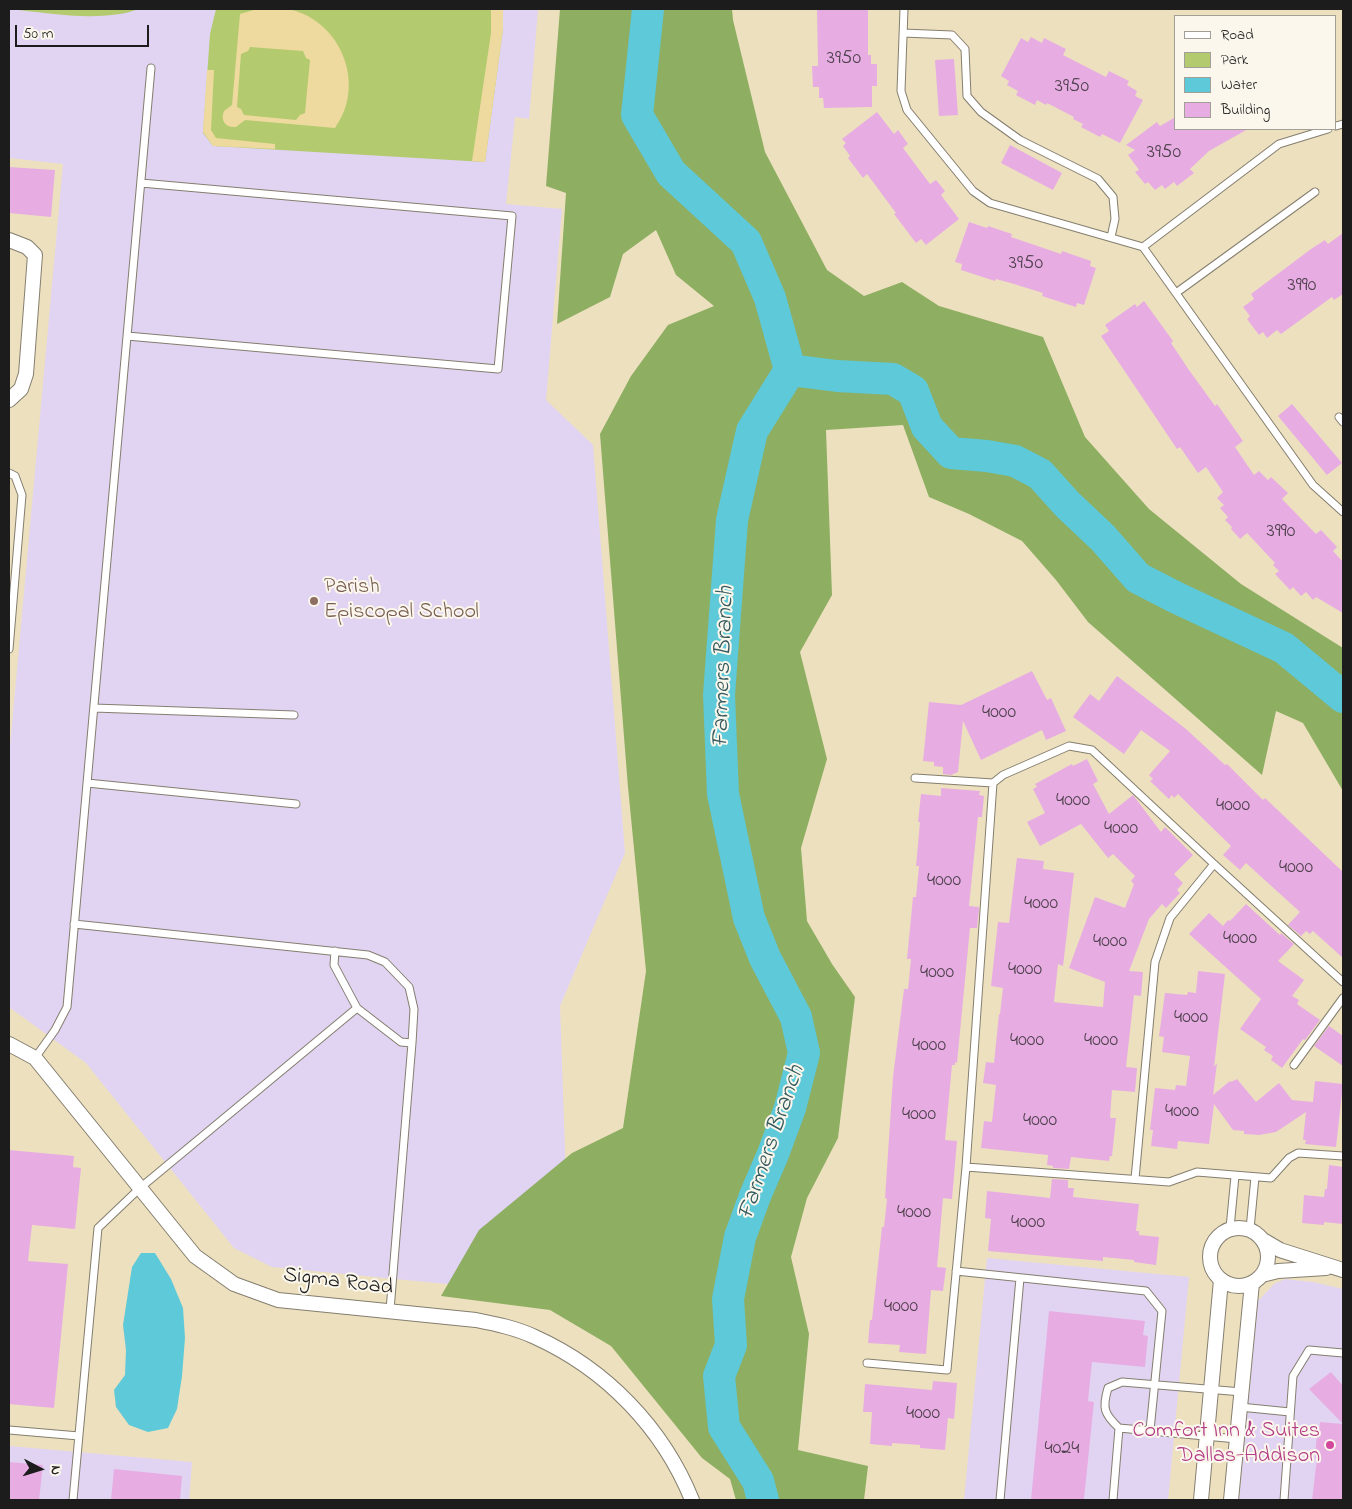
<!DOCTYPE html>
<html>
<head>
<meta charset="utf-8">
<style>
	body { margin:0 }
	#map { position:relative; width:1352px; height:1509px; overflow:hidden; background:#ede0bf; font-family:"Indie Flower",sans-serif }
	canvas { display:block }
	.frame { position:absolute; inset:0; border:10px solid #1c1c1c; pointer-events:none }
	.legend { position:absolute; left:1174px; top:15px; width:162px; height:115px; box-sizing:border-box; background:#fbf7ec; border:1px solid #a29f99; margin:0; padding:6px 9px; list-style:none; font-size:15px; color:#1c1c1c }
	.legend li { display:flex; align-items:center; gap:10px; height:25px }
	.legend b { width:25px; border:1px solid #a29f99 }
	.north { position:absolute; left:15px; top:1444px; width:50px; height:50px; -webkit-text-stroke:4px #fbf7ec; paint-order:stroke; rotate:95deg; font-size:14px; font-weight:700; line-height:20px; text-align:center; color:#1c1c1c }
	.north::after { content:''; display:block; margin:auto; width:18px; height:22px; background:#1c1c1c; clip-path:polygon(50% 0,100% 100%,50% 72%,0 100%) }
	.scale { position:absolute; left:15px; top:25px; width:134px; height:22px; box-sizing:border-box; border:2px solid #1c1c1c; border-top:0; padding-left:6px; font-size:15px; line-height:18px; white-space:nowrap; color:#1c1c1c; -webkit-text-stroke:4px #fbf7ec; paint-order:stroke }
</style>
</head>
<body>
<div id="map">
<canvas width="1352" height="1509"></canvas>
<div class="frame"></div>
<ul class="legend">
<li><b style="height:6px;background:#fff"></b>Road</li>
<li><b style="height:14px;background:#b3ca6f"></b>Park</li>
<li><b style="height:14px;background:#5ec9d8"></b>Water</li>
<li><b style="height:14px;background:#e7ade2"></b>Building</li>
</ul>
<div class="north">N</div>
<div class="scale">50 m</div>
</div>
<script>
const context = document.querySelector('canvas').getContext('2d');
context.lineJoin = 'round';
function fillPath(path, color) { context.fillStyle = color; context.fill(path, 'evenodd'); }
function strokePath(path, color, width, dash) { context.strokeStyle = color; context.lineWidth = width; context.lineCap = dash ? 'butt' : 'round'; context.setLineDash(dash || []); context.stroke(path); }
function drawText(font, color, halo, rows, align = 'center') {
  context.font = font + ' "Indie Flower",sans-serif'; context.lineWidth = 4; context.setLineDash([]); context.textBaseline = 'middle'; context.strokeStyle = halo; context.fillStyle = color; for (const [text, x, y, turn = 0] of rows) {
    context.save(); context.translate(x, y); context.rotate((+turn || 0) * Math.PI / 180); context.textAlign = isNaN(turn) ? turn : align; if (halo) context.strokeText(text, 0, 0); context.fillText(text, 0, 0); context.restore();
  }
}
fillPath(new Path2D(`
	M9 9H538L529 119 515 117 506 204 562 209 546 400 593 445 625 853 560 1006 570 1296 272 1267 234 1248 86 1063 9 1007V757L63 164 9 158Z
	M987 1258 1189 1277 1168 1500H964Z
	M1285 1279 1313 1282 1343 1289V1500H1239L1258 1301 1274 1284Z
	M9 1446 192 1462 189 1500H9Z`), '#e1d4f3');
fillPath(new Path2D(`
	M9 9H139C100 23 50 13 9 9Z
	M216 9H503V29L485 162 213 146 203 133 210 34Z`), '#b3ca6f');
fillPath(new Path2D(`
	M560 9H732L733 20 765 152 827 270 864 296 902 282 939 306 1043 337 1085 437 1149 509 1241 584 1343 648V791L1303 723 1276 711 1262 775 1088 622 1056 580 1022 541 969 514 929 497 903 425 826 430 832 595 800 652 827 759 801 848 807 921 832 964 855 997 838 1138 807 1198 791 1257 809 1334 798 1450 868 1466 864 1500H736L730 1479 702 1458 611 1346 550 1310 441 1296 479 1230 572 1153 623 1128 646 971 628 787 600 434 631 376 668 325 714 306 676 275 656 230 623 254 610 297 557 324 566 193 546 186Z`), '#8eae62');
fillPath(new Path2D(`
	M257 9C270 9 283 7 296 11 344 27 365 87 335 128L245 120 236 127C226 128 220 121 224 111L232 105 240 14ZM250 47 303 51 306 58 310 60 305 113 300 115 296 120 244 115 241 109 237 107 241 54 248 51Z
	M491 9H503V29L485 162 472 161 491 33Z
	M207 70H214L211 130 216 138 275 144V149L213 146 203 132Z`), '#eeda9e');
fillPath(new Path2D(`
	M141 1253H155L171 1279 183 1308 185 1338 182 1376 177 1409 168 1428 148 1432 129 1425 116 1407 114 1390 125 1375 126 1350 123 1325 132 1267Z`), '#5ec9d8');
strokePath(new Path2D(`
	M648 9 637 115 671 173 746 242 770 298 790 370 752 431 732 520 719 695 723 794 749 918 765 958 796 1017 804 1053 790 1108 773 1154 755 1196 740 1237 728 1299 731 1345 719 1376 724 1427 758 1481 763 1500
	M790 370 837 376 893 379 913 391 927 427 951 453 987 456 1015 461 1040 474 1067 504 1103 538 1138 578 1177 598 1284 648 1343 697`), '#5ec9d8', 32);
fillPath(new Path2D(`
	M817 9H868V55H871V64H877V86H872V107L824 108 823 98H819V87H813L812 66H818Z
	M1031 37 1042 43 1044 38 1066 49 1063 55 1106 77 1109 71 1129 81 1127 85 1137 91 1135 96 1143 100 1120 143 1102 134 1100 137 1081 127 1083 124 1073 119 1074 117 1047 103 1046 105 1037 100 1035 105 1016 95 1018 91 1007 85 1009 81 1001 76 1021 38 1028 42Z
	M954 59 958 115 939 116 935 60Z
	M877 112 894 134 898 130 908 144 903 148 930 184 936 180 945 191 941 195 959 219 926 245 921 239 916 243 894 214 896 213 867 174 863 178 848 158 850 156 843 146 846 143 842 139Z
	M1174 118 1176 120V129H1248L1209 151 1190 169 1194 173 1177 186 1174 182 1165 189 1162 185 1155 190 1148 182 1145 184 1135 172 1139 170 1128 155 1135 150 1126 145 1157 122 1160 126Z
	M1010 145 1062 173 1053 190 1001 163Z
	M9 167 55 170 51 217 9 213Z
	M969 222 987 228 988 226 1012 234 1011 237 1061 254 1062 251 1091 261 1090 266 1096 268 1084 305 1077 303 1076 307 1042 296 1043 293 1014 284 996 279 995 281 961 270 962 264 955 262Z
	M1343 233V294L1334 300 1332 297 1281 334 1277 330 1267 338 1263 332 1259 335 1247 319 1250 316 1243 307 1254 299 1251 294 1311 249 1325 240 1328 244Z
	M1144 301 1173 341 1171 343 1189 370 1215 406 1217 404 1243 441 1235 447 1254 475 1259 471 1268 480 1271 477 1288 493 1282 499 1316 534 1321 530 1337 547 1333 551 1343 562V613L1316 597 1313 600 1306 592 1301 596 1293 587 1290 590 1275 574 1279 571 1273 565 1275 563 1247 533 1240 539 1231 529 1232 527 1225 520 1228 517 1220 508 1224 505 1217 498 1223 492 1206 467 1198 473 1180 447 1177 449 1101 336 1109 331 1105 325 1135 304 1137 307Z
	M1292 404 1342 463 1327 475 1278 416Z
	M1032 671 1047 700 1051 698 1066 731 1046 740 1042 730 981 760 963 721 958 772 951 775 943 774V767L934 766V762L923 761 929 702 961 705Z
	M1117 676 1186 729 1225 765 1227 764 1263 800 1265 798 1343 872V958L1313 931 1310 934 1306 931 1301 936 1288 925 1300 912 1246 863 1240 870 1223 855 1231 846 1178 794 1174 798 1172 795 1169 799 1150 781 1153 779 1149 775 1170 751 1141 730 1124 754 1073 717 1090 694 1099 701Z
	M1087 759 1098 781 1093 784 1109 814 1133 795 1161 832 1165 827 1193 855 1174 874 1183 883 1177 890 1180 893 1166 908 1162 904 1149 919 1129 971 1143 972 1141 996 1134 995 1126 1067 1137 1068 1135 1092 1112 1090 1110 1118H1116L1112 1156H1110L1109 1161 1071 1157 1069 1169 1053 1168V1166L1047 1165 1048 1155 981 1148 984 1121 992 1122 996 1085 983 1083 986 1062 994 1063 999 1014H1000L1003 988 991 986 998 922 1009 923 1017 858 1044 861 1043 869 1074 873 1063 966 1058 964 1054 1002 1103 1007 1105 982 1069 968 1095 897 1125 908 1134 884 1131 881 1135 876 1113 854 1108 858 1081 824 1040 846 1027 822 1045 813 1033 789 1037 787 1035 784 1072 764 1073 766Z
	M941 788 980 791 979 795 984 796 982 817H978L969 906 979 907V910L977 928H970L957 1063 955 1062V1065H952L945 1140 957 1141 952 1199 943 1198 937 1267 946 1268 943 1291 931 1290 926 1354 899 1352 900 1345 868 1343 870 1320H872L882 1227H884L887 1199 885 1198 893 1077 904 989H908L911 959H907L913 897H916L919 866H916L920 822H918L921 794 941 796Z
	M1246 904 1280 935 1281 933 1294 944 1278 961 1304 980 1292 996 1299 1000 1297 1004 1320 1020 1305 1040 1303 1039 1282 1068 1271 1060 1273 1056 1264 1050 1266 1047 1240 1029 1261 999 1189 934 1209 913 1223 926 1228 920 1230 921Z
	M1198 971 1225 974 1214 1067 1217 1063 1213 1095 1230 1081 1231 1082 1237 1079 1256 1102 1279 1083 1292 1100 1313 1102 1315 1081 1343 1084 1336 1147 1305 1144 1306 1140H1303L1306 1112 1276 1132 1259 1135 1244 1134V1131L1233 1130 1214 1104 1209 1144 1178 1141 1177 1149 1151 1146 1153 1130H1150L1155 1088 1175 1090 1176 1085 1186 1086 1190 1056 1162 1052 1164 1037 1159 1036 1165 993 1187 995 1188 992 1196 993Z
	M1329 1026 1343 1036V1066L1314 1046Z
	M9 1150 74 1156 73 1167 81 1168 75 1229 32 1225 28 1261 68 1264 54 1408 9 1404Z
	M1329 1165 1343 1167V1224L1324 1222V1225L1302 1223 1304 1195 1324 1197 1325 1189H1327Z
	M1052 1179 1068 1180V1188H1074L1073 1197 1139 1204 1136 1231H1139V1235L1159 1237 1156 1265 1134 1262V1260L1103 1257V1261L988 1251 991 1219 985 1218 987 1191 1050 1198Z
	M1049 1311 1145 1321 1143 1335 1148 1336 1145 1367 1092 1362 1088 1401 1094 1402 1084 1499H1080L1079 1500H1031Z
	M1331 1372 1343 1386V1424L1309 1389Z
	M933 1381 957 1383 954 1419 948 1418 945 1450 920 1448V1445L892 1443V1446L870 1444 872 1412H863L865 1384 932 1390Z
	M1320 1422 1343 1424V1500H1312L1317 1458H1315L1317 1432H1319Z
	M9 1462 43 1465 39 1500H9Z
	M114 1469 182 1476 180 1500H111Z`), '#e7ade2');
const lane = new Path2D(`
	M904 9 901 91 907 110 973 191 990 203 1143 247 1279 144 1328 129
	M903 33 952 35 965 49 967 96 981 112 1020 140 1098 179 1113 197 1115 219 1111 237
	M1336 126 1343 124
	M1143 247 1313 485 1343 512
	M1176 293 1315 192
	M127 336 498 369 512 216 141 183
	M1339 417 1343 422
	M9 473 15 476 22 495 9 649
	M94 708 294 715
	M915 778 993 783
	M87 783 296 804
	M74 924 368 955 385 962 409 987 414 1009 412 1043 390 1310
	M335 951 334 965 357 1008 401 1042 412 1043
	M1343 982 1214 864 1092 750 1069 746 1003 775 993 783 966 1167 1169 1182 1197 1172 1271 1178 1289 1158 1298 1153 1343 1156
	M35 1058 55 1030 67 1007 151 68
	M1294 1065 1343 998
	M1135 1179 1155 962 1170 918 1214 864
	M1230 1228 1235 1176
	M1250 1229 1255 1177
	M956 1271 1146 1291 1162 1311 1150 1430
	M867 1363 947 1370 966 1167
	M1240 1407 1290 1412
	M9 1430 79 1436
	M1237 1439 1119 1428C1104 1414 1102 1408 1108 1388L1122 1382 1242 1392
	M73 1500 98 1228 140 1188 357 1008
	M1000 1500 1020 1278
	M1113 1500 1119 1428
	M1284 1500 1293 1376 1309 1350 1343 1353`);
const street = new Path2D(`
	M9 240 27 247 35 255 26 374 21 389 9 400
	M9 1044 35 1058 195 1256 234 1284 278 1300 476 1320C496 1324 516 1328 535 1337 606 1369 663 1428 692 1500
	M1210 1257a29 29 0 1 1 58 0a29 29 0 1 1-58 0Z
	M1263 1240 1280 1250 1343 1270
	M1262 1275 1278 1271 1326 1268
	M1201 1500 1221 1280
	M1231 1500 1252 1283`);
strokePath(lane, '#847e6e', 9);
strokePath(street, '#847e6e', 16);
strokePath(lane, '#fff', 7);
strokePath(street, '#fff', 14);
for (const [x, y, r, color] of [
	[314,601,5,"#8d6e63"],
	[1330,1445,5,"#d1479c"]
]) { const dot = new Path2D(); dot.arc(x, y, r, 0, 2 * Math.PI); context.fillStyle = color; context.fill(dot); strokePath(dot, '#fbf7ec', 2); }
drawText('20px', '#4f404e', null, [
	["3950",844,60],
	["3950",1072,88],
	["3950",1164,154],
	["3950",1026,265],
	["3990",1302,287],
	["3990",1281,533],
	["4000",999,714],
	["4000",1073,802],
	["4000",1233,807],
	["4000",1121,830],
	["4000",1296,869],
	["4000",944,882],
	["4000",1041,905],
	["4000",1240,940],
	["4000",1110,943],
	["4000",1025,971],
	["4000",937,974],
	["4000",1191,1019],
	["4000",1027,1042],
	["4000",1101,1042],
	["4000",929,1047],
	["4000",1182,1113],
	["4000",919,1116],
	["4000",1040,1122],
	["4000",914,1214],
	["4000",1028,1224],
	["4000",901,1308],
	["4000",923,1415],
	["4024",1062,1450]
]);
drawText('22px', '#785e54', '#fbf7ec', [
	["Parish",324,588],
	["Episcopal School",324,613]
], 'left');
drawText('22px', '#1c1c1c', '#fbf7ec', [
	["Sigma Road",338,1283,7]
]);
drawText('22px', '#b23c85', '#fbf7ec', [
	["Comfort Inn & Suites",1320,1432],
	["Dallas-Addison",1320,1457]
], 'right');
drawText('italic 24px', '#33595e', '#fbf7ec', [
	["Farmers Branch",725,667,-88],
	["Farmers Branch",773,1143,-71]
]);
</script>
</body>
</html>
